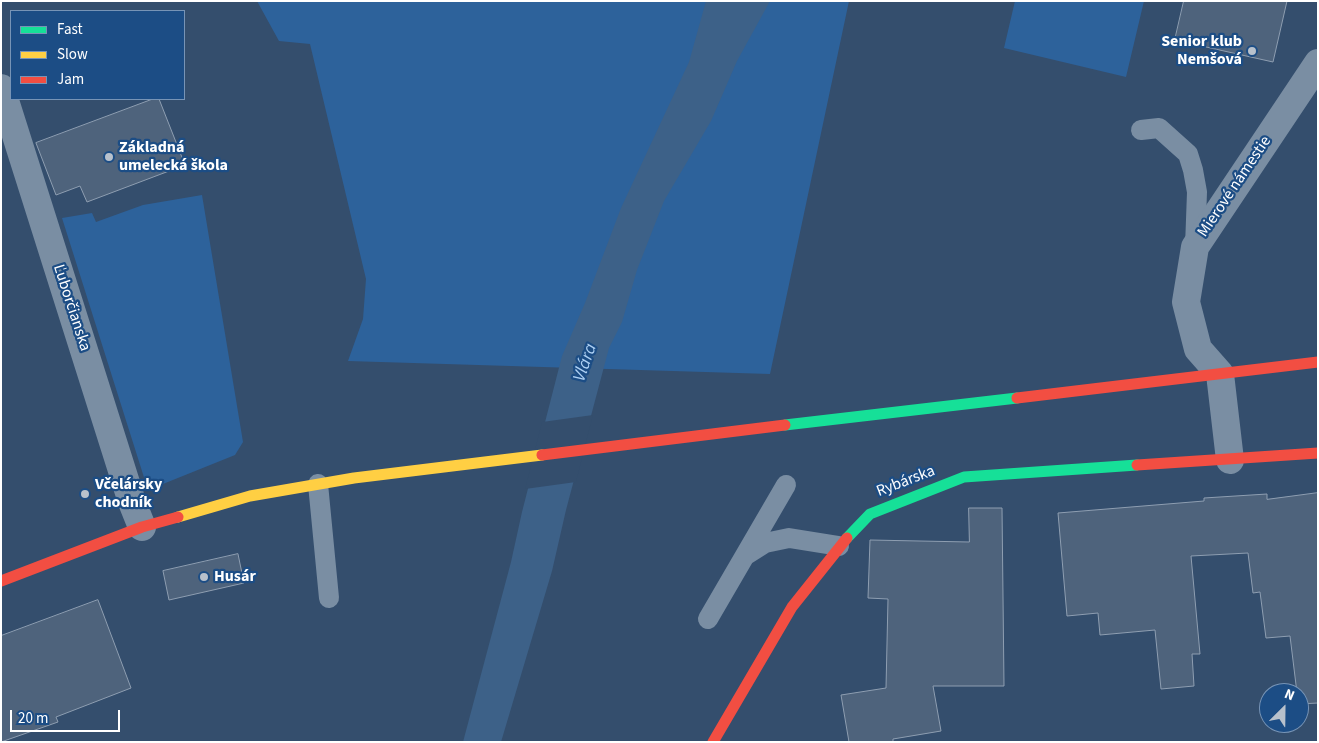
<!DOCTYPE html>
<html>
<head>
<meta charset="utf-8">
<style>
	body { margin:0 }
	#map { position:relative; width:1319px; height:743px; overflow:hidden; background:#344e6d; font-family:"Source Sans 3",sans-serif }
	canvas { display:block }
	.frame { position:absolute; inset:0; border:2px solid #fff; pointer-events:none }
	.legend { position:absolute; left:10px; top:10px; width:175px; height:90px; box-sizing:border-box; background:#1c4d85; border:1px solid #7794b6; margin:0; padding:6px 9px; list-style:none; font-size:15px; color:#fff }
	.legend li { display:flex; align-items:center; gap:10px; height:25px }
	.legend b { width:25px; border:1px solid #7794b6 }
	.north { position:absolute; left:1259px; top:683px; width:50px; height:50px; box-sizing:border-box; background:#1c4d85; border:1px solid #7794b6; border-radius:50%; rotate:23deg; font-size:14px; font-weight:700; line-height:20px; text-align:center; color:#fff }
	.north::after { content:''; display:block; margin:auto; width:18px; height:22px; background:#b8c1cc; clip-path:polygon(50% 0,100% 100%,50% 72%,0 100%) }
	.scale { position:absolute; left:10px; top:710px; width:110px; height:22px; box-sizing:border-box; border:2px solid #fff; border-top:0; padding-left:6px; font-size:15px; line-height:18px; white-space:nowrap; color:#fff; -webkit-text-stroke:4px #1c4d85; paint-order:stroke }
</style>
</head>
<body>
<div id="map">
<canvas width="1319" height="743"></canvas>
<div class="frame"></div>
<ul class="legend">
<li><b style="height:6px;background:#16e098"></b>Fast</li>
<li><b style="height:6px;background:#ffcf43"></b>Slow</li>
<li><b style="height:6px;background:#f24e42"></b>Jam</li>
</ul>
<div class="north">N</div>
<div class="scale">20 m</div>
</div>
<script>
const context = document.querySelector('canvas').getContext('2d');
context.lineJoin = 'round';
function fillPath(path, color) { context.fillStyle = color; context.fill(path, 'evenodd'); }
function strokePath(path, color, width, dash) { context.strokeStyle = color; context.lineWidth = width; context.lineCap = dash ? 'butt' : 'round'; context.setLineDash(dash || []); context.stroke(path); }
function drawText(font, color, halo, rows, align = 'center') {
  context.font = font + ' "Source Sans 3",sans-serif'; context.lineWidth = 4.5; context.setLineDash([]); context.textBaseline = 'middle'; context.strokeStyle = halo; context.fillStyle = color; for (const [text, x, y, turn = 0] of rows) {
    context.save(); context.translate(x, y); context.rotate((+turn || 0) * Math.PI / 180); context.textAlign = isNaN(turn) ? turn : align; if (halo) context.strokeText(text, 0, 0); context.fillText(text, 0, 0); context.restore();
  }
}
fillPath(new Path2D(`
	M257 1H849L770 374 348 361 363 319 366 279 310 44 279 41Z
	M1015 1H1144L1126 77 1004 48Z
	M202 195 243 442 235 455 148 490 62 218 92 213 96 222 143 205Z`), '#2d629b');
fillPath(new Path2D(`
	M706 1H770L737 61 711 121 664 201 637 270 622 322 609 348 566 510 552 571 501 742H463L511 562 522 512 562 356 585 303 621 208 689 62Z`), '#3d6188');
fillPath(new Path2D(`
	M593 415 576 482 525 489 542 422Z`), '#344e6d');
const building = new Path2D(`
	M1184 1H1287L1273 62 1175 40Z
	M153 99H159L185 165 87 202 80 186 56 195 36 143Z
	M1318 493V703L1299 704V693H1297L1290 636 1266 638 1260 592 1253 593 1248 553 1191 556 1200 654H1192L1194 686 1161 689 1155 630 1100 635 1098 613 1067 616 1058 513 1204 501V498L1267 494V499Z
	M969 508H1002L1004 686H933L941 731 893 739V742H849L841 695 886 688 888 599 868 598 870 540 969 542Z
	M238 554 244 583 169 600 163 571Z
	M98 600 131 688 56 717 58 722 1 742V636Z`);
fillPath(building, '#4e637c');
strokePath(building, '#8e9eb1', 1);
strokePath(new Path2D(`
	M1141 130 1159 128 1188 154 1193 170 1197 192 1195 247
	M318 484 329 598
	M746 555 765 543 789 538 839 546
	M708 619 786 485`), '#7a8ea3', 20);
strokePath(new Path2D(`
	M1 88 132 502 142 527
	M1230 460 1220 374 1198 349 1186 302 1195 247 1318 63`), '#7a8ea3', 28);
strokePath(new Path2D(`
	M785 425 1017 398
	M847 538 870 514 964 477 1137 465`), '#16e098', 11);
strokePath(new Path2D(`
	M178 517 250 496 354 478 542 455`), '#ffcf43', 11);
strokePath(new Path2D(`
	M1017 398 1318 362
	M542 455 785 425
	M1137 465 1318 453
	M1 581 142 527 178 517
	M713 742 792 607 847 538`), '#f24e42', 11);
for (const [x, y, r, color] of [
	[1252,51,5,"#b8c1cc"],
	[109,157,5,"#b8c1cc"],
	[85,494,5,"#b8c1cc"],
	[204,577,5,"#b8c1cc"]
]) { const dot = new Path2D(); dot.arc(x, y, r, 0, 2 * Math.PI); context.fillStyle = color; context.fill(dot); strokePath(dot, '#1c4d85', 2); }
drawText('bold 16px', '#fff', '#1c4d85', [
	["Senior klub",1242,42,"right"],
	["Nemšová",1242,60,"right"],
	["Základná",119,148],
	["umelecká škola",119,166],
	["Včelársky",95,485],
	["chodník",95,503],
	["Husár",214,577]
], 'left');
drawText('16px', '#fff', '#1c4d85', [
	["Mierové námestie",1235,187,-56],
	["Ľuborčianska",71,308,72],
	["Rybárska",906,482,-21]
]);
drawText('italic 18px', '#aed0f3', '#1c4d85', [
	["Vlára",586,363,-71]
]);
</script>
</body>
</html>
